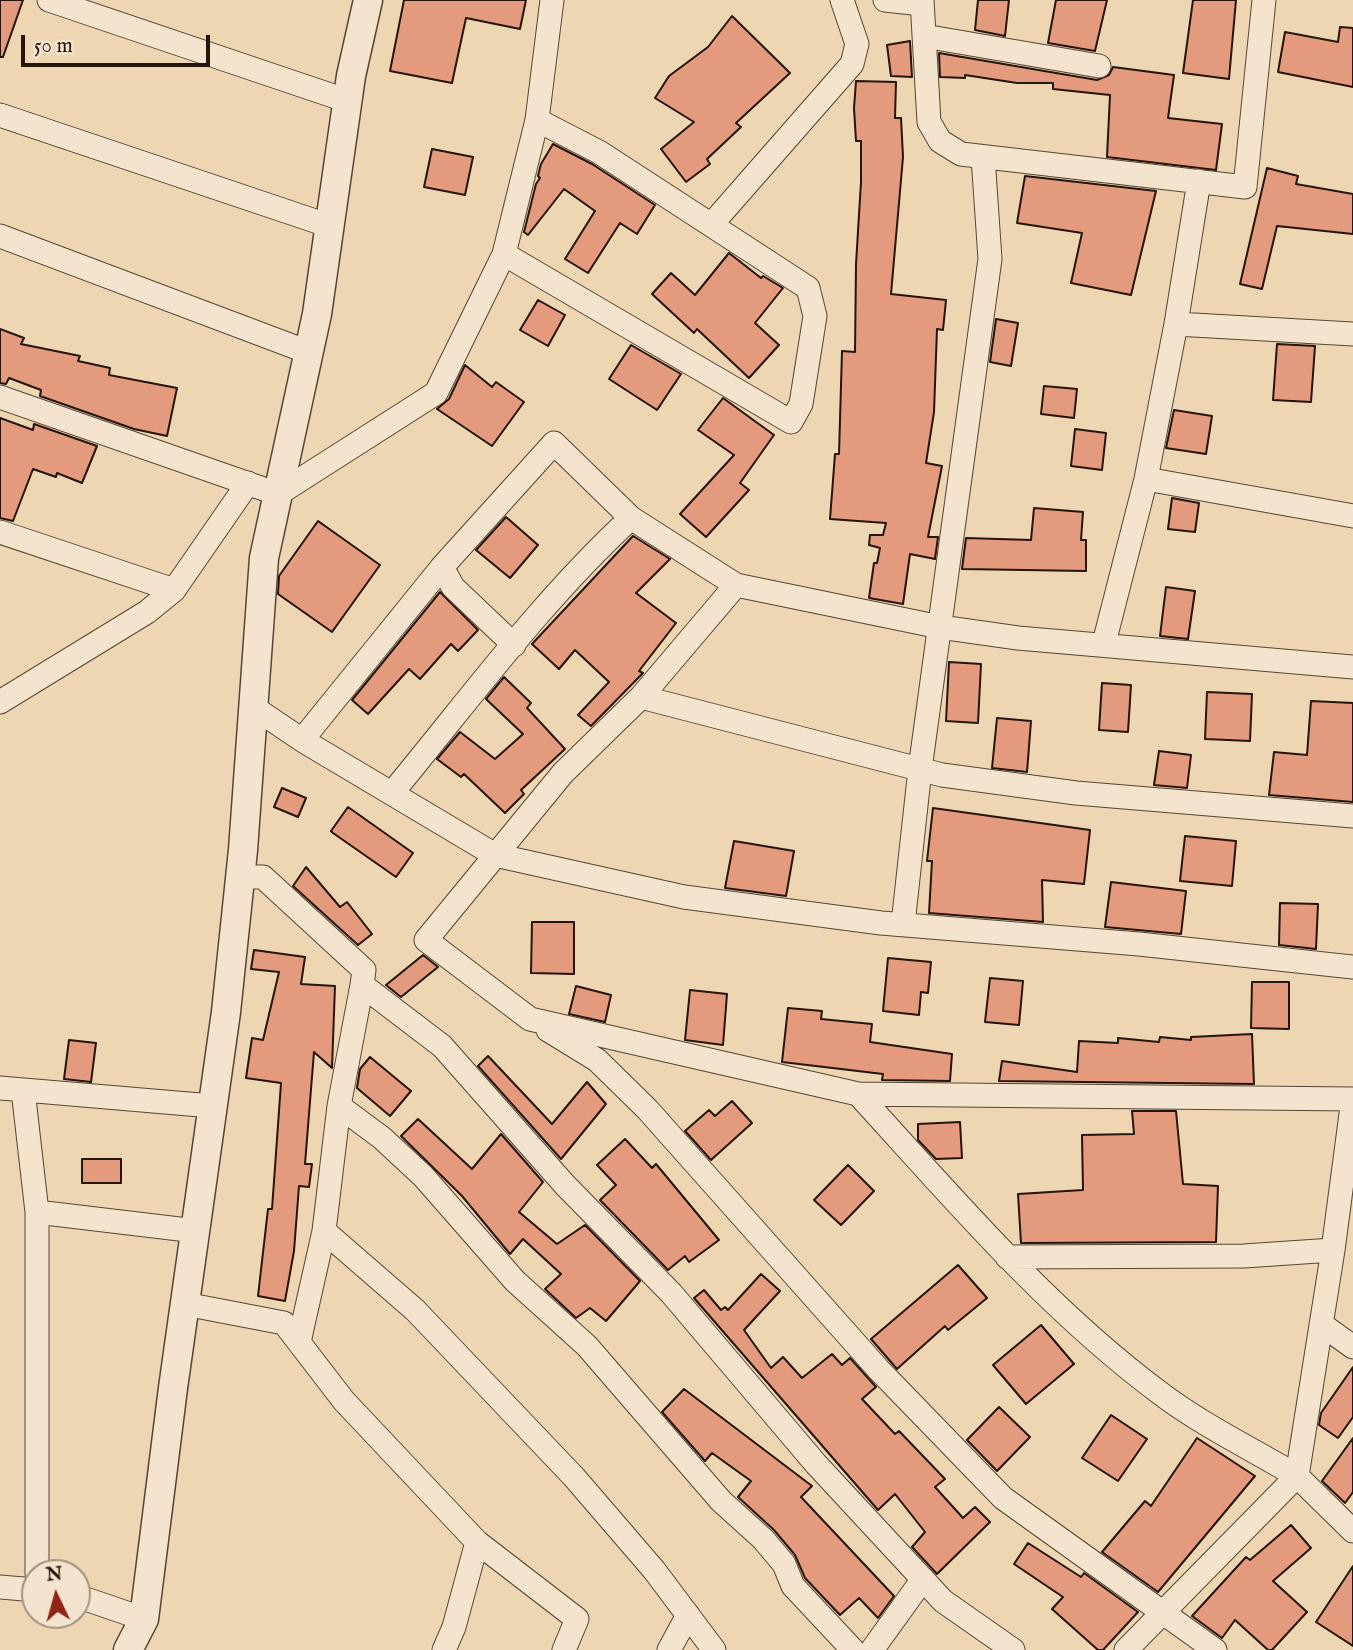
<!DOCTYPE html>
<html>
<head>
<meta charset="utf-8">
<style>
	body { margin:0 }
	#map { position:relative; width:1353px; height:1650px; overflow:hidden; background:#eed6b3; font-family:"IM FELL English",serif }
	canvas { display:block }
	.north { position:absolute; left:21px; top:1559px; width:70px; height:70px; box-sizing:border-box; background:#f4e4ce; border:2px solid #a19180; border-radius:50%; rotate:355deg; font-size:19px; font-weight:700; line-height:28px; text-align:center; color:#24140a }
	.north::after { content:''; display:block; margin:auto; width:24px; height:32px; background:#8f2418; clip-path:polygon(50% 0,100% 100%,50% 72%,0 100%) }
	.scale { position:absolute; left:21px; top:35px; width:189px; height:32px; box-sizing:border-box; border:4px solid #24140a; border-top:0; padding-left:9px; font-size:21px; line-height:24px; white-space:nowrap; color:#24140a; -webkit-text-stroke:5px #f4e4ce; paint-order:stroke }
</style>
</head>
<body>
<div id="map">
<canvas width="1353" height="1650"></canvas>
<div class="north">N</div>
<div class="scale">50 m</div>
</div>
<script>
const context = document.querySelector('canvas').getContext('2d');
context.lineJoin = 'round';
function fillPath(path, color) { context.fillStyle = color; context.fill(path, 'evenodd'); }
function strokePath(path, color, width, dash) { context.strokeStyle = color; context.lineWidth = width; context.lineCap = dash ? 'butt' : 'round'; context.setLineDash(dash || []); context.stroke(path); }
const building = new Path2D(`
	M0 0H23L3 57H0Z
	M404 0H526L520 29 466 18 452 83 390 71Z
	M978 0H1009L1005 36 975 30Z
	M1056 0H1107L1095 51 1048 43Z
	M1193 0H1236L1229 79 1183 73Z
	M732 16 790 73 736 123 741 127 707 159 710 164 686 182 661 149 694 122 655 98 669 76 708 47Z
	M1340 27 1353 28V87L1278 72 1285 32 1338 42Z
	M910 41 912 77 891 76 887 45Z
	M939 53 1097 80 1109 75 1113 67 1174 75 1168 118 1222 124 1216 170 1107 157 1110 95 1053 89V83H1017L965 75V78L940 77Z
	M856 81 896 82 895 118H901L903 157 891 294 946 300 943 330 937 329 934 412 926 463 942 466 928 537H938L935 559 910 554 903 604 869 598 874 563H877L880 548 869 545 870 535H883L886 523 830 519 835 454H839L842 351 855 352 856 264 861 182V141H856L854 108Z
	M553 144 592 164 655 205 637 234 620 223 588 273 565 259 595 211 564 189 528 235 524 232 536 184 540 178 538 176 541 164Z
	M432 149 473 157 465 195 424 187Z
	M1267 168 1298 176 1296 184 1353 194V234L1277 226 1262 289 1240 284Z
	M1025 176 1156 191 1131 295 1071 283 1082 233 1017 223Z
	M729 253 761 278 763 276 783 288 755 323 779 345 749 378 697 329 694 333 652 294 671 273 695 295Z
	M538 300 565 315 548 346 520 330Z
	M996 319 1018 323 1011 366 990 362Z
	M0 329 24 338 21 344 80 356 78 361 110 368 109 375 177 388 167 436 134 429 40 396 41 390 9 378 6 384 0 383Z
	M1277 344 1315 346 1311 402 1273 400Z
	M631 345 681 374 657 410 609 379Z
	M465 365 492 387 496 382 524 402 492 446 437 409 449 399Z
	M1044 386 1077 389 1074 418 1041 414Z
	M723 398 774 435 740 483 749 490 706 537 680 514 734 455 698 430Z
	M1174 410 1212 416 1206 454 1166 448Z
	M0 418 33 430 34 424 97 446 82 483 57 473 56 477 33 469 13 521 0 518Z
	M1075 429 1106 433 1102 470 1071 466Z
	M1172 498 1199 503 1195 532 1168 529Z
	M1034 508 1083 512 1081 540H1086V571L962 569 966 538 1031 540Z
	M506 517 538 545 510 578 476 550Z
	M318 521 380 565 332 632 278 594 279 576Z
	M633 536 670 559 636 593 676 623 639 671 643 673 591 726 578 715 609 682 575 650 559 669 532 644Z
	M1166 587 1195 591 1188 639 1160 636Z
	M440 592 478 630 458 651 451 644 420 679 409 669 368 714 352 700Z
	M949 662 981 664 978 723 946 721Z
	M504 677 531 703 527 708 565 749 521 790 524 794 505 813 464 774 461 777 437 759 460 732 495 759 523 734 486 699Z
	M1102 683 1131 685 1128 732 1099 730Z
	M1207 692 1252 694 1250 741 1205 739Z
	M1311 701 1353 703V802L1269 795 1274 752 1307 755Z
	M997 718 1031 721 1027 772 992 768Z
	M1159 751 1191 755 1187 788 1154 785Z
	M282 788 306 798 298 817 274 807Z
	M348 807 413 853 396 877 333 833 331 831Z
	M933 808 1090 830 1084 884 1042 880 1043 922 929 913 932 861H927Z
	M1185 836 1236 841 1232 886 1180 881Z
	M734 841 794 851 786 896 725 888Z
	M306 867 340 907 347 902 372 934 358 945 293 886Z
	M1111 882 1186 891 1181 934 1105 927Z
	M1280 903 1318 904 1316 949 1279 945Z
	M532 922H574V974L531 973Z
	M254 950 305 957 301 984 335 986 332 1068 314 1052 305 1164H312L309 1187 299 1186 294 1251 285 1301 258 1296 268 1209H272L281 1083 246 1078 252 1038 263 1040 279 972 251 969Z
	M423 955 438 967 401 997 386 985Z
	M888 958 931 962 928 993 921 992 919 1015 883 1011Z
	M990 978 1023 981 1019 1025 985 1022Z
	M1252 982H1289V1029L1251 1028Z
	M576 986 611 995 605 1022 569 1014Z
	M690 990 727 994 723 1045 685 1040Z
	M788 1008 822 1011 821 1019 872 1024 870 1042 952 1054 950 1081 882 1080 883 1074 782 1062Z
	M1252 1034 1254 1084 999 1081 1002 1061 1077 1072 1079 1041 1118 1043V1038L1159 1042 1160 1037 1191 1040V1037Z
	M69 1040 96 1043 91 1082 64 1079Z
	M488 1056 552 1124 587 1082 606 1104 561 1159 478 1066Z
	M370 1057 411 1091 390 1116 357 1088 360 1069Z
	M732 1101 752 1123 711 1160 685 1131 709 1110 715 1116Z
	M1132 1111H1176L1183 1184 1218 1186 1216 1242 1021 1243 1018 1194 1083 1190 1082 1135 1134 1134Z
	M418 1119 472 1169 501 1134 543 1182 519 1212 557 1244 585 1225 640 1281 606 1321 590 1308 576 1318 545 1289 561 1274 523 1239 510 1254 462 1196 401 1136Z
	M960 1122 962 1158 936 1159 918 1140V1124Z
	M625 1139 652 1168 656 1164 719 1240 689 1262 685 1256 668 1270 600 1200 616 1185 597 1165Z
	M82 1159H121V1183H82Z
	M848 1165 874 1191 841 1225 814 1200Z
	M958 1265 987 1298 948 1330 945 1326 897 1369 871 1339Z
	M761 1274 780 1291 744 1330 771 1368 783 1357 802 1378 832 1354 842 1365 850 1358 876 1387 862 1399 895 1434 899 1431 945 1479 935 1487 963 1518 975 1507 990 1522 937 1574 912 1547 925 1532 895 1494 878 1510 694 1298 704 1290 721 1310 725 1307 728 1310Z
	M1041 1325 1074 1364 1026 1404 993 1365Z
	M1353 1367V1417L1338 1438 1319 1425 1321 1413Z
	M684 1389 812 1486 801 1497 894 1596 878 1618 859 1598 840 1615 805 1578 795 1555 774 1530 738 1497 751 1481 712 1453 705 1461 662 1412Z
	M999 1407 1030 1437 997 1471 967 1440Z
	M1111 1415 1147 1439 1118 1481 1082 1458Z
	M1197 1438 1255 1476 1158 1592 1102 1552 1145 1501 1151 1506Z
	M1353 1438V1492L1345 1503 1322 1481Z
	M1291 1525 1311 1548 1273 1581 1307 1612 1272 1650H1268L1235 1620 1222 1638 1192 1616 1246 1557 1250 1560Z
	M1028 1543 1081 1577 1084 1573 1138 1612 1103 1650H1098L1052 1609 1063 1597 1014 1564Z
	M1353 1566V1646L1316 1622Z`);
fillPath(building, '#e49a7c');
strokePath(building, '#24140a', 2);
const minor = new Path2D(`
	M49 0 348 101
	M885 0 922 4
	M922 0 929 122 940 141 961 154 1245 187 1264 0
	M924 36 1099 66
	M0 115 330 226
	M711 225 852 64 857 44 842 0
	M0 236 308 352
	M504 254 791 422 801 404 815 316 808 288 599 152 537 120
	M1176 324 1353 334
	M0 397 278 494 436 393 504 254 537 120 552 0
	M1146 479 1353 516
	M0 532 174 590
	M442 567 453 587 514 645
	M1104 643 1146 479 1176 324 1199 181
	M641 697 736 585 940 627 1018 638 1353 667
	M0 702 147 612 174 590 248 483
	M253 707 302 740 495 855 684 897 881 923 1139 944 1353 967
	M302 740 442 567 554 443 631 518 736 585
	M392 793C469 700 542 600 631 518
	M241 877H263L364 970 362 985
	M903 924 920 769 990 259 983 157
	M548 1030 597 1060 647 1109 879 1370 1003 1498 1215 1650
	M0 1088 212 1106
	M23 1090 37 1212V1573
	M858 1094 530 1019 426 940 563 773 641 697 942 775 1076 793 1353 816
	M339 1106 382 1138 423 1176 515 1281 587 1346 721 1501 763 1539 784 1564 793 1586 853 1650
	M37 1212 196 1231
	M324 1231 339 1106 362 985 442 1046 565 1185 671 1293 816 1464 943 1601 1013 1650
	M1333 1250 1297 1476 1353 1531
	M1007 1257 1244 1256 1333 1250 1353 1099 858 1094C954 1199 1046 1308 1160 1393 1202 1425 1252 1449 1297 1476L1126 1650
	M185 1304 284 1323 344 1401 477 1542 454 1627 444 1650
	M1321 1324 1353 1347
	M299 1342 324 1231 415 1310 574 1477 654 1570 714 1650
	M477 1542 577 1619 564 1650
	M0 1587 35 1590
	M77 1596 144 1619
	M669 1650 688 1615
	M872 1650 923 1579`);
const tertiary = new Path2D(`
	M128 1650 144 1619 173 1388 226 1012 243 850 264 558 317 314 351 76 368 0`);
strokePath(minor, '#564434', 25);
strokePath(tertiary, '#564434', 31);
strokePath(minor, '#f4e4ce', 23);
strokePath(tertiary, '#f4e4ce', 28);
</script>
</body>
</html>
